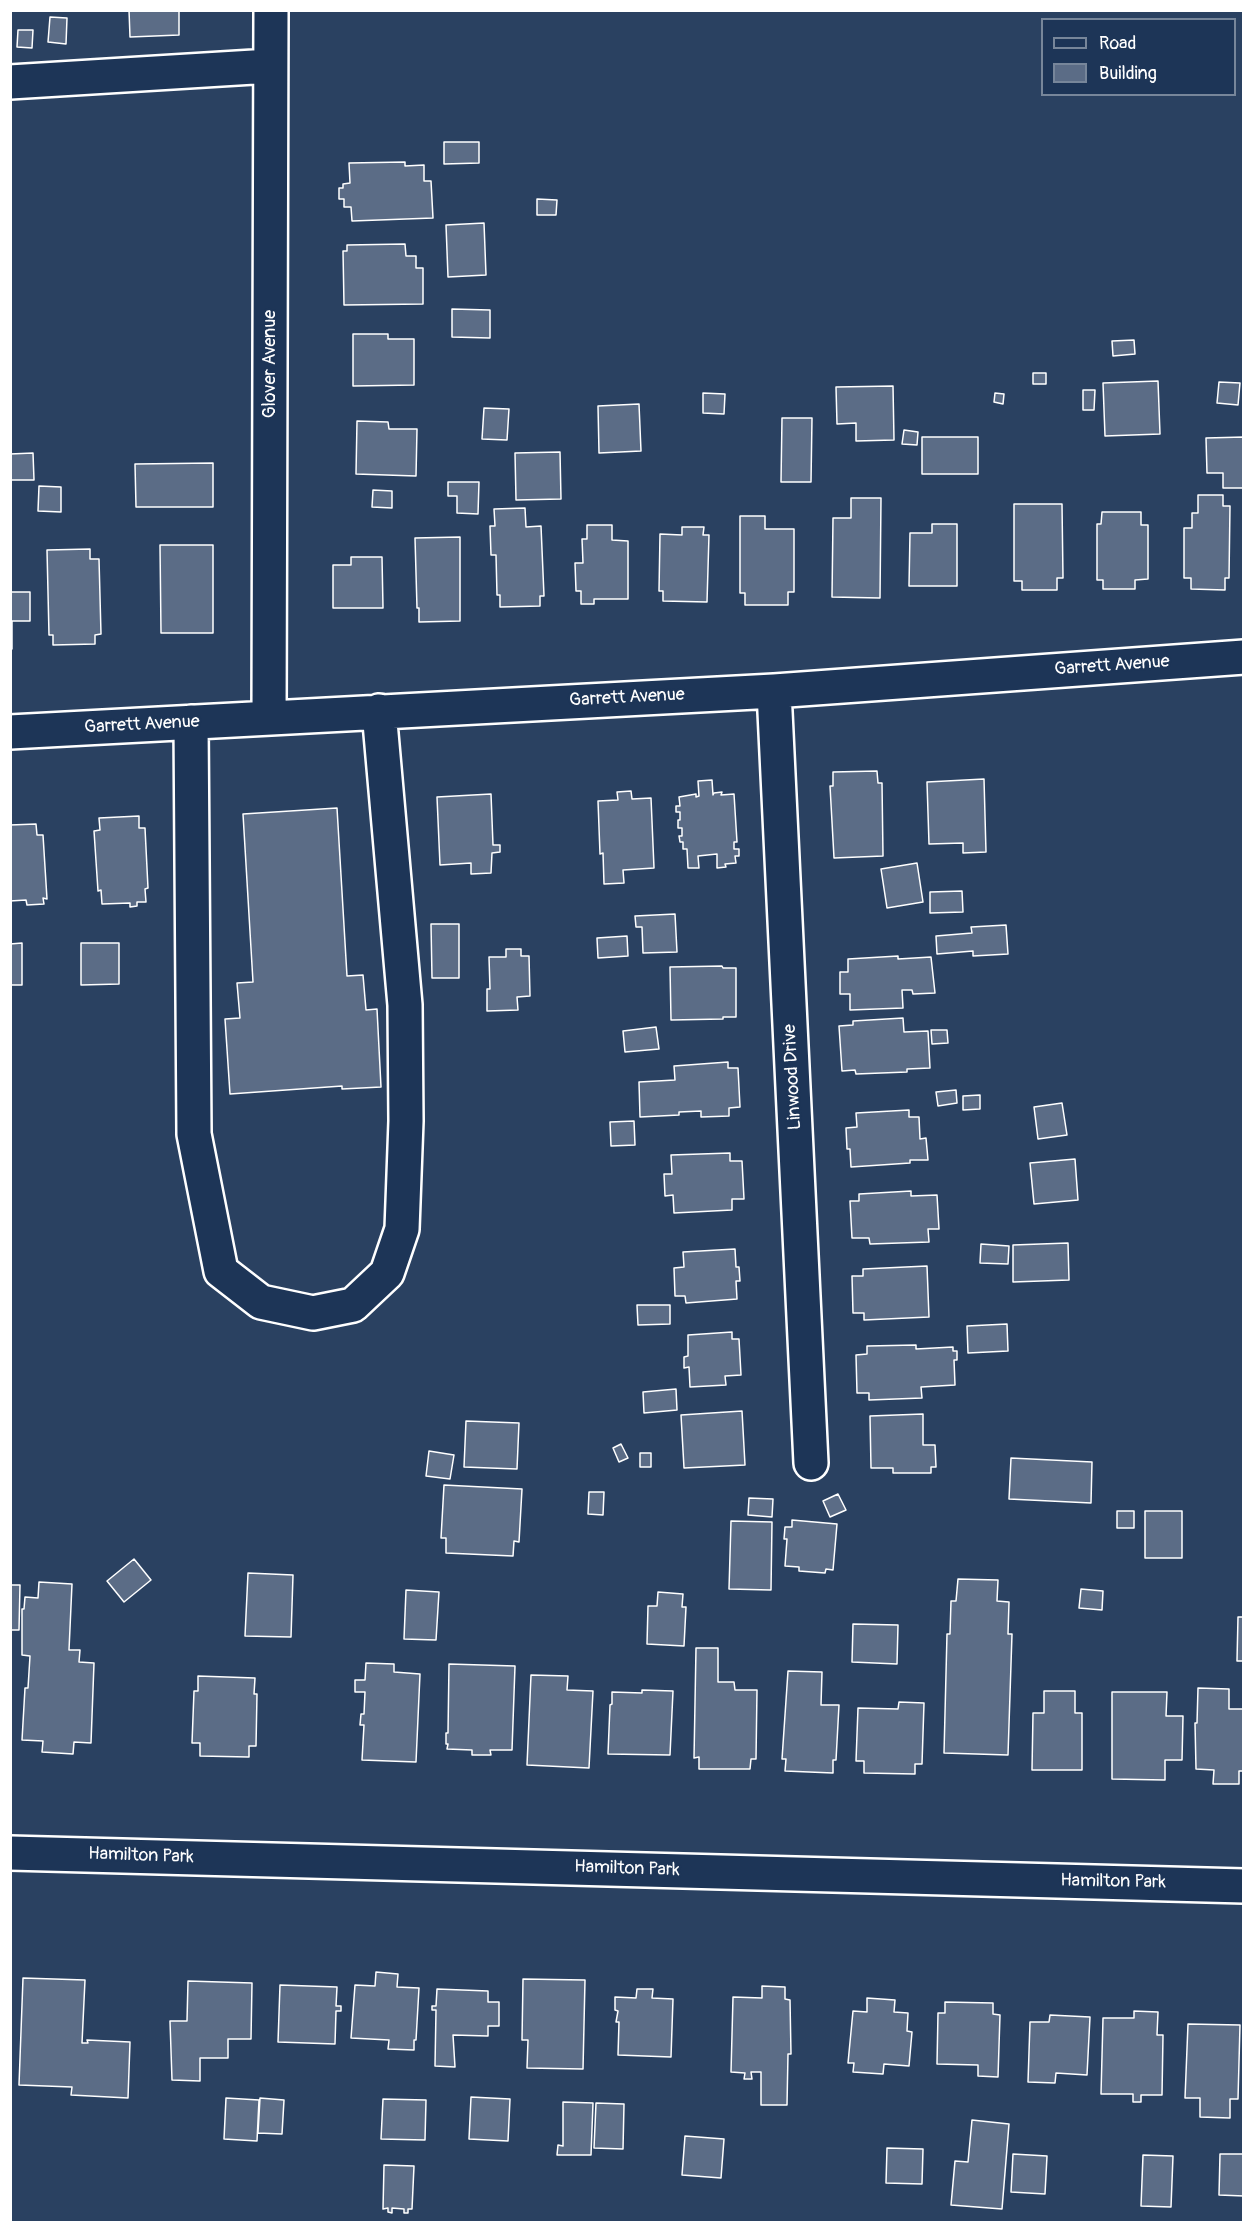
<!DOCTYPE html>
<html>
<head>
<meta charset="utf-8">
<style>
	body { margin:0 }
	#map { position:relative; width:1254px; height:2233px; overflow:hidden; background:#2a4161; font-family:Pangolin,sans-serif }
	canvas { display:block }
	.frame { position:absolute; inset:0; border:12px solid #fff; pointer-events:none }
	.legend { position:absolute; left:1041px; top:18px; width:195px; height:78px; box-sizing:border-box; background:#1d3557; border:2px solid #77869a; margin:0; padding:8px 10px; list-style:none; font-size:18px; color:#fff }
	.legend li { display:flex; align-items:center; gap:12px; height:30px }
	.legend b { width:30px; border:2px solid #77869a }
</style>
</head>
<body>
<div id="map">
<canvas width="1254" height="2233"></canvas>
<div class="frame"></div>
<ul class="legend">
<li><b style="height:8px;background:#1d3557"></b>Road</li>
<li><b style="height:16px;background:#5b6c86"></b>Building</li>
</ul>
</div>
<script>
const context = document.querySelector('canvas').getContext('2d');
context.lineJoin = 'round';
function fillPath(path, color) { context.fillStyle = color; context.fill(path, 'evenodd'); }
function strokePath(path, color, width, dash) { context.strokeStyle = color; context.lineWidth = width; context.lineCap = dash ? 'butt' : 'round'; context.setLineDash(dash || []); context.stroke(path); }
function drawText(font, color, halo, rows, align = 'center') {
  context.font = font + ' Pangolin,sans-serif'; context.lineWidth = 4.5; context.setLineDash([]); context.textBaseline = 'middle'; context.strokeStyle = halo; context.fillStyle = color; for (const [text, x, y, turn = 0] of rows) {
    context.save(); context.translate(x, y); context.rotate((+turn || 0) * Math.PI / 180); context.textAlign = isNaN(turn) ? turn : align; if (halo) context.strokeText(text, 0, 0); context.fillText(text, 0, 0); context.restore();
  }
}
const building = new Path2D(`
	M129 10H179V35L130 37Z
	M50 17 67 18 66 44 48 42Z
	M18 30H33L32 48 17 47Z
	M444 142H479V163L444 164Z
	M405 162V166L424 165V181H431L433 218 352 221 351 207H344V199H339V188H343V184L350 183 349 163Z
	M537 199 557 200 556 215H537Z
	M484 223 486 275 448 277 446 225Z
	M405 244 406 256H416V268H423V304L344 305 343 251H347V245Z
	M452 309 490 310V338L452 337Z
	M353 334H388V339H414V385L353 386Z
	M1134 340 1135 354 1113 356 1112 341Z
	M1033 373H1046V384H1033Z
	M1158 381 1160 434 1105 436 1103 383Z
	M1219 382 1240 383 1238 405 1217 403Z
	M893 386 894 440 856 441V423L837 424 836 387Z
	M1083 390H1095L1094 410H1083Z
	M703 393 725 394 724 414 703 413Z
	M995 393 1004 394 1003 404 994 402Z
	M639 404 641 451 599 453 598 406Z
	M484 408 509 409 507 440 482 439Z
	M782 418H812L811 482H781Z
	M357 421 388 422 389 429H417L416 476 356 474Z
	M904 430 918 432 917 445 902 444Z
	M922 437H978V474H922Z
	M1244 437V488H1223V473H1207L1206 438Z
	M560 452 561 499 516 500 515 453Z
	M33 453 34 480H10V454Z
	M213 463V507H136L135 464Z
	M448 482H479L478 514 457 513V496H448Z
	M39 486 61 487V512L38 511Z
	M373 490 392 491V508L372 507Z
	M1198 495H1223V506H1230L1229 578H1225V590L1191 589V578H1184V528H1192V513H1198Z
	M851 498H881L880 598 832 597 833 518H851Z
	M1014 504H1062L1063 578H1057V590H1022V581H1014Z
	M525 508 526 527 541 526 544 596H540V606L500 607V595H497L496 555H491L490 526H495L494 509Z
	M1102 512H1141V525H1148V579L1135 580V589H1103V580H1097V524H1101Z
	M740 516H765V529H794V592H788V605H745V593H740Z
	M932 524H957V586H909L910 533H932Z
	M587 525H612V540L628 541V599H594V604H581V591H576L575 563H583L582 539H587Z
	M682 527H704L703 535H709L707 602 663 601V591H659L660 534 682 535Z
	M460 537V621L419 622V608H417L415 538Z
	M160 545H213V633H161Z
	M90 549V559H99L101 634 95 635V644L53 645V635H49L47 550Z
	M351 557H382L383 608H333V565H351Z
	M10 592H30V621H12V649H10Z
	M877 771 878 783H882L883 856 834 858 830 786H833V772Z
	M984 779 986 852 963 853V843L929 844 927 782Z
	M712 780 713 795 714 793 722 792 721 795 734 794 737 842H734V849H739V856H735L736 863 725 864 726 867 717 868V854L698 856 699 868H688L687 849H683V842H680L679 836H682V828H678V820H680V812H676V806H680L679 797 696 794V797L699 796 698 781Z
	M631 791 632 799 651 798 654 868 623 870 624 883 604 884 603 853 600 854 598 801 618 800 617 792Z
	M491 794 493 845H500V852L492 853 491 873 471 874V863L440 865 437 797Z
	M337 808 347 976 363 975 366 1010 377 1009 381 1087 342 1089V1086L230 1094 225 1019 240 1018 237 983 253 982 243 814Z
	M139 816V828H145L148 888 145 889 146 902H137V906L130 907V903L102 904 101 890 98 891 94 831 100 830 99 818Z
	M36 824 37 835H43L47 899 43 898 44 904 27 905 26 900 10 901V825Z
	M917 863 923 902 887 908 881 869Z
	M962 891 963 912 930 913V892Z
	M675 914 677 952 643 953 642 927H636L635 916Z
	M431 924H459V978H432Z
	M1006 925 1008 954 973 956V951L937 954 936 936 972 933 971 927Z
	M627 936 628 956 598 958 597 938Z
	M22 943V985H10V944Z
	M81 943H119V984L81 985Z
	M506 949H521V956H529L530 996 517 997 518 1010 487 1011V989H490L489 957H506Z
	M898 956V959L931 957 935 993 913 994 912 990H902L903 1008 850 1010V994H840V972H848V959Z
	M722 966 723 968H736V1017H723V1019L671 1020 670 967Z
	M903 1018 904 1032 928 1031 930 1068 907 1069V1072L856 1074 855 1070 842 1071 839 1026 853 1025V1021Z
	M656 1027 659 1049 625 1052 623 1031Z
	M931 1030H947L948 1043 932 1044Z
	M728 1062V1068H738L740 1107 729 1108V1116L701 1117V1111L679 1112V1115L640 1117 639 1082 675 1080 674 1066Z
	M956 1090 957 1103 938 1106 936 1092Z
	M980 1095V1109L963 1110V1096Z
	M1062 1103 1067 1135 1038 1139 1034 1107Z
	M909 1110V1117H919L920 1139 926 1138 928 1160H910V1163L851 1167 850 1149H847L846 1128 857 1127 856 1113Z
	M634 1121 635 1145 611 1146 610 1122Z
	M730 1153V1161H742L744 1199H732V1210L674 1213 673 1195 665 1196 664 1174H672L671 1155Z
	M1075 1159 1078 1200 1034 1204 1030 1163Z
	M911 1191V1196L937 1195 939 1229H928L929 1242 870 1244 869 1238H852L850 1201H859V1194Z
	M1068 1243 1069 1280 1013 1282V1245Z
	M981 1244 1009 1246 1008 1264 980 1263Z
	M735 1249 736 1267H739L740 1281H736L737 1299 686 1303 685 1296H675L674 1268 684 1267 683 1252Z
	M927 1266 929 1317 864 1320V1313H853L852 1276H863V1269Z
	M637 1305H670V1324L638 1325Z
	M1007 1324 1008 1351 968 1353 967 1326Z
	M732 1332V1339H739L741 1375 725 1376 726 1385 690 1387 689 1367 684 1368V1357L688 1356V1335Z
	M916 1345V1349L953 1347V1351H957V1360H954L955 1385 921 1387 922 1398 869 1400V1393H857L856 1355 867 1354V1346Z
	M676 1389 677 1410 644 1413 643 1392Z
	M742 1411 745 1465 684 1468 681 1415Z
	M923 1414V1445H935L936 1467H931V1473H893V1468H871L870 1416Z
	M466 1421 519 1423 517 1469 464 1467Z
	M621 1444 628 1458 619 1462 613 1448Z
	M429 1451 454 1455 450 1479 426 1476Z
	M640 1453H651V1467H640Z
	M1011 1458 1092 1462 1091 1503 1009 1499Z
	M444 1485 522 1489 519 1542 514 1541 513 1556 446 1553V1538H441Z
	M589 1492H604L603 1515 588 1514Z
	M838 1494 846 1510 830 1517 823 1501Z
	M749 1498 773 1499 772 1517 748 1515Z
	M1117 1511H1134V1528H1117Z
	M1145 1511H1182V1558H1145Z
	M792 1520 837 1524 833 1570 826 1569 825 1573 799 1571V1567L785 1566 787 1539H784L785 1527H792Z
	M731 1521 772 1522 771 1590 729 1589Z
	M134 1559 151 1580 124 1602 107 1581Z
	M248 1573 293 1575 291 1637 245 1636Z
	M958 1579 998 1580 997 1601 1009 1602 1008 1634H1012L1008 1755 944 1753 947 1634H950L951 1601H956Z
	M39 1582 72 1584 69 1650H80L79 1662 94 1663 91 1743 74 1742 73 1754 42 1752 43 1741 22 1740 25 1688H28L30 1656 22 1655V1609H24L25 1597 38 1598Z
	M10 1585H20L19 1630H10Z
	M1081 1589 1103 1591 1102 1610 1079 1608Z
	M406 1590 439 1592 436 1640 404 1639Z
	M658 1592 683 1594 682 1607H686L684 1646 647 1644 648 1606H657Z
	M1238 1617H1244V1661H1237Z
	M853 1624 898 1625 897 1664 852 1662Z
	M696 1648H718V1682H734L735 1690H757L756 1759H751L750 1769H699V1757L694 1758Z
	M366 1663 394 1664V1672L420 1674 416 1762 362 1760 364 1725H360L361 1714H364L365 1692H355V1680H365Z
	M449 1664 515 1666 512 1750H490L491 1755H472V1750L447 1749 448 1744H446V1733H448Z
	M788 1671 822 1672 821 1705H839L836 1760H833V1773L785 1771 786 1759H782Z
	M531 1675 568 1676 567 1690 593 1691 589 1768 527 1765Z
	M198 1676 255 1678 254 1694H257L256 1746H249V1757L200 1756V1743H192L194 1691H198Z
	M1198 1688 1229 1689V1709H1244V1771H1239V1784H1213L1214 1770 1196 1769 1195 1723H1197Z
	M642 1690 673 1691 670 1755 608 1754 610 1705 612 1704V1692L642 1693Z
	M1044 1691H1075V1713H1082V1770H1032L1033 1713H1044Z
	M1112 1692H1167L1166 1716H1183L1182 1760H1165V1780L1112 1779Z
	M899 1702 924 1703 922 1764H915V1774L864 1773V1761H856L858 1708 898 1709Z
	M376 1972 398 1974 397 1987 419 1988 416 2040H414V2050L388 2049 389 2040 351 2038 355 1985 375 1986Z
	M23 1978 85 1980 82 2043H88L87 2040 130 2042 128 2098 71 2095 72 2087 19 2085Z
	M523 1979 585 1980 583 2069 527 2068 528 2040H522Z
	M188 1981 252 1983 251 2039H228V2058H200V2081L172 2080 170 2021H187Z
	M280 1985 337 1987 336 2006H341V2011H336L335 2044 278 2042Z
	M762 1986 785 1987V1999L790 2000 791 2054H788L787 2105H761V2072H751L752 2079H744L745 2073 731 2072 733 1997 762 1998Z
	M437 1989 488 1991V2002H499V2026H488V2036L453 2035 455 2067 435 2066 436 2010H432V2006H436Z
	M637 1989H653L652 1998 673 1999 671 2057 618 2055 619 2022H616L618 2011 615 2010V1997L636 1998Z
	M867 1998 895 2000 894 2012 908 2013 907 2031 912 2032 909 2066 884 2064 883 2074 853 2072 854 2063H848L853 2011 867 2012Z
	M945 2002 993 2003V2014L1000 2015 998 2077 978 2076V2065L937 2064 938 2013H945Z
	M1134 2011 1158 2012 1157 2035H1163L1162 2095H1141V2102H1133V2094H1101L1103 2018H1134Z
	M1050 2015 1090 2017 1087 2075 1056 2073 1055 2083 1028 2082 1030 2022H1049Z
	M1188 2024 1240 2025 1238 2099H1230V2118L1200 2117V2098H1185Z
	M471 2097 510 2099 508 2141 469 2139Z
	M226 2098 259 2100 257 2141 224 2139Z
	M260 2098 284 2100 282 2134 258 2133Z
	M383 2099 426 2100 425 2140 381 2139Z
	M563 2102 593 2103 591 2155H557L558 2145 563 2146Z
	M596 2103 624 2104 623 2149 594 2148Z
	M972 2120 1009 2124 1002 2209 951 2205 955 2161 968 2162Z
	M685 2136 724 2139 721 2178 682 2175Z
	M887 2148 923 2149 922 2184 886 2183Z
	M1013 2154 1047 2156 1045 2194 1011 2192Z
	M1220 2154H1244V2196L1219 2195Z
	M1143 2155 1173 2156 1171 2207 1141 2206Z
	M384 2165 414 2166 412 2209H408V2213H404V2209L392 2208V2213L388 2212V2208L383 2209Z`);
fillPath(building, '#5b6c86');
strokePath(building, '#fff', 1.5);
const minor = new Path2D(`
	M10 82 270 66
	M774 691 811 1463
	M269 717 271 10
	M191 722 194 1134 221 1271 261 1302 313 1313 353 1305 387 1273 402 1229 406 1121 405 1005 379 711
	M10 732 774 691 1244 657
	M10 1853 1244 1886`);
strokePath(minor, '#fff', 38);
strokePath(minor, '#1d3557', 33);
drawText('18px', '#fff', '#1d3557', [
	["Glover Avenue",270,364,-90],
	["Garrett Avenue",1112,666,-4],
	["Garrett Avenue",627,698,-3],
	["Garrett Avenue",142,725,-3],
	["Linwood Drive",793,1077,-93],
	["Hamilton Park",141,1856,2],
	["Hamilton Park",627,1869,2],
	["Hamilton Park",1113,1882,1]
]);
</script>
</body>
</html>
